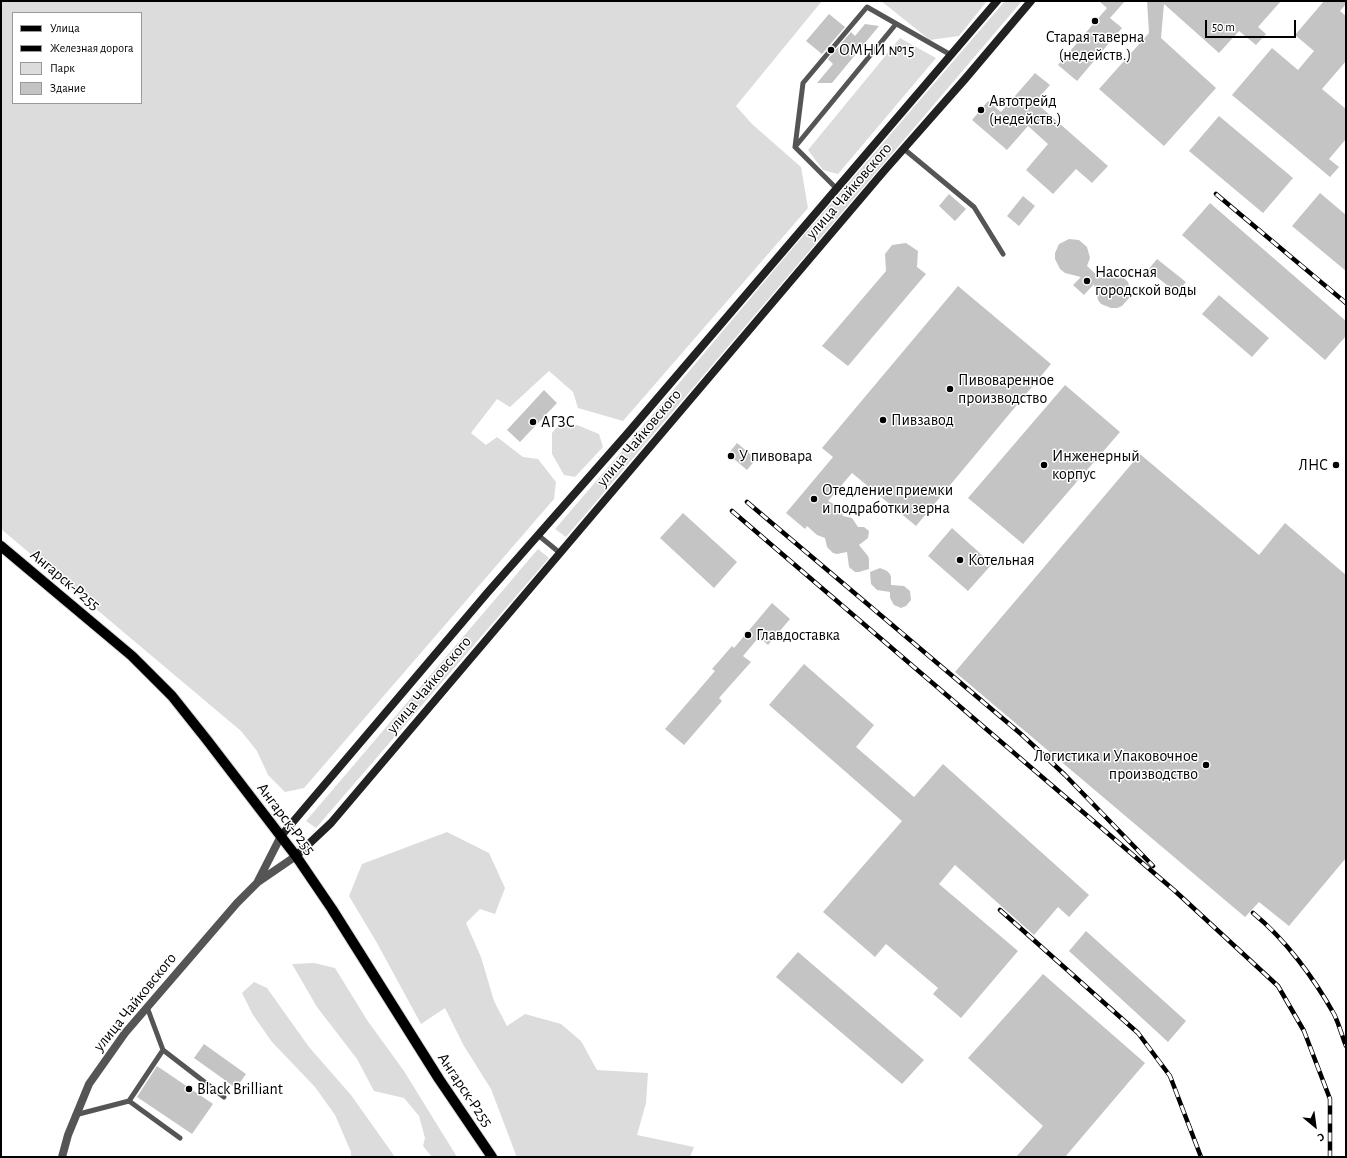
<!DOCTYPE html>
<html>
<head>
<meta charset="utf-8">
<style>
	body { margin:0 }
	#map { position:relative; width:1347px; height:1158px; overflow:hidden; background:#fff; font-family:"Alegreya Sans",sans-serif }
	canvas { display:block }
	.frame { position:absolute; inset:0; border:2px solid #000; pointer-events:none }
	.legend { position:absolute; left:12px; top:12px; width:130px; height:92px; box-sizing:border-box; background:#fff; border:1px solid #999; margin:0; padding:5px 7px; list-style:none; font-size:12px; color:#000 }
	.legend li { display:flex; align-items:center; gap:8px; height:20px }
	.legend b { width:20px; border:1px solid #999 }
	.north { position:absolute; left:1295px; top:1106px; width:40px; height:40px; -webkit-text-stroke:3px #fff; paint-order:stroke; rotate:151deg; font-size:11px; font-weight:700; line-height:16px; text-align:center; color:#000 }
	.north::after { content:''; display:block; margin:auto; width:14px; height:18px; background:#000; clip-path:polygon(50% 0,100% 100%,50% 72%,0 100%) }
	.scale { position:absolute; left:1205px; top:20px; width:91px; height:18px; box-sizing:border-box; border:2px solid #000; border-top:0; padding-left:5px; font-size:12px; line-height:14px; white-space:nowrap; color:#000; -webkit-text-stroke:3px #fff; paint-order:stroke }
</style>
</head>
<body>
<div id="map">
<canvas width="1347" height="1158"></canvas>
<div class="frame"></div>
<ul class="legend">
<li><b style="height:5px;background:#000"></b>Улица</li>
<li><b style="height:5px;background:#000"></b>Железная дорога</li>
<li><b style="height:11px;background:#dcdcdc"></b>Парк</li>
<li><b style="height:11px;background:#c4c4c4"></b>Здание</li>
</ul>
<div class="north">С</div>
<div class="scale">50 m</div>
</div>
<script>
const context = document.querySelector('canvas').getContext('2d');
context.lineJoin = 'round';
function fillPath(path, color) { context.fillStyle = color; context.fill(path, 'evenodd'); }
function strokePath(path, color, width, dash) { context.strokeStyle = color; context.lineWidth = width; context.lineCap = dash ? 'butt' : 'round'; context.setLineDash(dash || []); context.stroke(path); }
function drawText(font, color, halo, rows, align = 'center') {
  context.font = font + ' "Alegreya Sans",sans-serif'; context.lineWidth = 3; context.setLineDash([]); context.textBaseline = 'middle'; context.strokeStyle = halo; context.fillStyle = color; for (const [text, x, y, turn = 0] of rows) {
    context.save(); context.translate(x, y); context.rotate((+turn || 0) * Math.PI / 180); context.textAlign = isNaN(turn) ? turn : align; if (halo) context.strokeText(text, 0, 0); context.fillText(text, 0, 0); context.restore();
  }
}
fillPath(new Path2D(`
	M1 1H822L736 106 752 124 801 167 808 208 623 421 578 408 573 392 549 371 510 407 497 399 471 433 486 445 497 437 523 457 538 459 556 482 554 499 304 788 285 792 268 775 257 751 241 731 1 529ZM13 13H141V103H13Z
	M881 1H987L959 36 930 40Z
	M1005 1H1022L566 537 555 529 617 457 779 264Z
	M900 38 936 58 838 174 823 170 808 150Z
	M560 423 577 425 599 434 603 447 575 477 564 475 552 454V433Z
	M538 549 549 558 316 828 306 821Z
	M447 832 489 853 505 888 495 914 480 909 466 923 481 957 494 1001 507 1026 525 1014 561 1024 581 1041 597 1070 648 1073 646 1103 637 1135 694 1147 690 1157H517L516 1155 491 1089 464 1046 445 1008 421 1024 377 943 349 896 362 864Z
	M314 963 335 968 367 1020 404 1071 457 1157H432L423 1146 425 1138 419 1116 404 1098 374 1091 357 1059 317 1007 292 964Z
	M254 982 267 988 309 1047 351 1095 395 1157H351V1152L335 1115 315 1087 272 1042 253 1015 242 993Z`), '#dcdcdc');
fillPath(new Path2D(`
	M1099 1H1125L1110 18 1122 28 1077 81 1058 65 1107 8Z
	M1147 1H1281L1258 27 1266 34 1256 45 1239 31 1219 53 1164 4 1161 38 1216 88 1164 146 1099 89 1149 33Z
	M1324 1H1346V4L1340 11 1346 16V61L1322 89 1346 109V139L1329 159 1339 167 1330 177 1232 95 1272 48 1298 70 1314 51 1295 35Z
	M829 14 845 27 822 54 806 41Z
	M865 24 879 26 832 83H817L833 64 828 59 851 32 855 36Z
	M1035 73 1050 85 1035 102 1108 166 1092 183 1076 169 1053 194 1026 170 1048 144 1028 126 1007 150 972 120 988 101 1001 112Z
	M1219 116 1293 178 1263 213 1189 151Z
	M1320 193 1346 215V271L1292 226Z
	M949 194 966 209 955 221 939 206Z
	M1023 196 1035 206 1019 226 1007 216Z
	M1210 203 1346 321V336L1325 360 1182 235Z
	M1069 239 1079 240 1087 247 1090 258 1087 266 1100 278 1115 274 1124 278 1128 282 1131 292 1129 298 1122 306 1117 308H1111L1101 304 1098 300 1094 284 1084 295 1073 285 1081 277 1065 273 1060 269 1055 259V253L1059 244Z
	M906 243 918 251 917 267 926 274 848 366 822 346 886 271 885 254 892 245Z
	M1157 259 1186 282 1177 293 1148 270Z
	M958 286 1051 364 916 526 852 473 828 501 839 507 843 516 852 518 858 527H864L869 531 868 538 859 545 868 556 869 559V569L859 572H855L849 567 847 552 837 554 833 553 827 547 825 538 817 535 807 526 805 529 786 513 833 457 822 448Z
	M1219 295 1269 338 1252 357 1202 314Z
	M1065 385 1120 432 1023 544 968 498Z
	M544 390 557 403 520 442 507 430Z
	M737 443 756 459 747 470 728 454Z
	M1140 454 1259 555 1285 523 1346 575V858L1289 926 1259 902 1245 917 955 672Z
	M683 513 737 562 714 588 660 538Z
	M952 528 992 564 968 591 928 556Z
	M880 568 887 571 890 574 891 577V585L904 586 910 591 911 600 906 606 901 608 894 605 890 598V592L877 590 871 584 870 572Z
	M772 603 790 619 768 645 759 637 743 656 751 662 719 698 722 701 684 745 665 729 715 671 712 669 732 646 734 648Z
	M804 664 874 725 856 747 914 797 943 764 1089 895 1069 917 1058 907 1034 935 955 865 939 884 1018 951 961 1018 933 994 938 988 886 944 875 957 823 912 902 821 769 705Z
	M1086 931 1186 1021 1168 1042 1069 951Z
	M798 952 924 1060 902 1084 776 977Z
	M1043 974 1145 1063 1065 1157H1016L1043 1126 968 1058Z
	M204 1044 246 1074 236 1088 194 1058Z
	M157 1066 213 1104 192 1134 137 1097Z`), '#c4c4c4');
const primary = new Path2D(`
	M1 546 132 656 172 696 207 740 296 856 332 909 439 1079 492 1157`);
strokePath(primary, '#dbdbdb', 12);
strokePath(new Path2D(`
	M795 147 896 24
	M904 149 974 207 1003 254
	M836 188 795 147 803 83 867 7 951 55
	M538 535 560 553
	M163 1050 224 1097
	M129 1101 180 1138
	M75 1115 129 1101 163 1050 147 1007`), '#555', 5);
strokePath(new Path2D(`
	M258 881 281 836
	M62 1157 68 1135 89 1084 125 1033 237 903 258 882 296 856`), '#555', 8);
strokePath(new Path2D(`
	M281 836 488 592 627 434 997 1
	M296 856 331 823 884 171 965 79 1031 1`), '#222', 8);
strokePath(primary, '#000', 10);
const rail = new Path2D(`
	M1216 194 1346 303
	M747 502 1021 734 1065 775 1153 866
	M732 511 1175 891 1278 986 1304 1031 1330 1099V1157
	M1000 910 1138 1033 1170 1076 1201 1157
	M1253 913C1285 939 1314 978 1334 1014 1339 1024 1342 1036 1346 1046`);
strokePath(rail, '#000', 4.5);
strokePath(rail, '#fff', 3, [9]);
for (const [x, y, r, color] of [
	[1095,21,4,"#000"],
	[831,50,4,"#000"],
	[981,110,4,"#000"],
	[1087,281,4,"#000"],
	[950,389,4,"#000"],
	[883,420,4,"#000"],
	[533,422,4,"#000"],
	[731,456,4,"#000"],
	[1044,465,4,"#000"],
	[1336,465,4,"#000"],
	[814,499,4,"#000"],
	[960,560,4,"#000"],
	[748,635,4,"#000"],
	[1206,765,4,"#000"],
	[189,1089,4,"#000"]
]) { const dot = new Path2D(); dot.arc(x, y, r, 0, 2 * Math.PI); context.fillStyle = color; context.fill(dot); strokePath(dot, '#fff', 1.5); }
drawText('16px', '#000', '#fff', [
	["Старая таверна",1095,37,"center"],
	["(недейств.)",1095,55,"center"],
	["ОМНИ №15",839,50],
	["Автотрейд",989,101],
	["(недейств.)",989,119],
	["Насосная",1095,272],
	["городской воды",1095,290],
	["Пивоваренное",958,380],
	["производство",958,398],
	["Пивзавод",891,420],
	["АГЗС",541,422],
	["У пивовара",739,456],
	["Инженерный",1052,456],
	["корпус",1052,474],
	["ЛНС",1328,465,"right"],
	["Отедление приемки",822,490],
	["и подработки зерна",822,508],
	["Котельная",968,560],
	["Главдоставка",756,635],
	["Логистика и Упаковочное",1198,756,"right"],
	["производство",1198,774,"right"],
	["Black Brilliant",197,1089]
], 'left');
drawText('16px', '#000', '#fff', [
	["улица Чайковского",849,191,-49],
	["улица Чайковского",639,438,-50],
	["Ангарск-Р255",65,580,40],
	["улица Чайковского",429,685,-50],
	["Ангарск-Р255",286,819,53],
	["улица Чайковского",135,1002,-51],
	["Ангарск-Р255",465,1090,56]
]);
</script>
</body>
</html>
